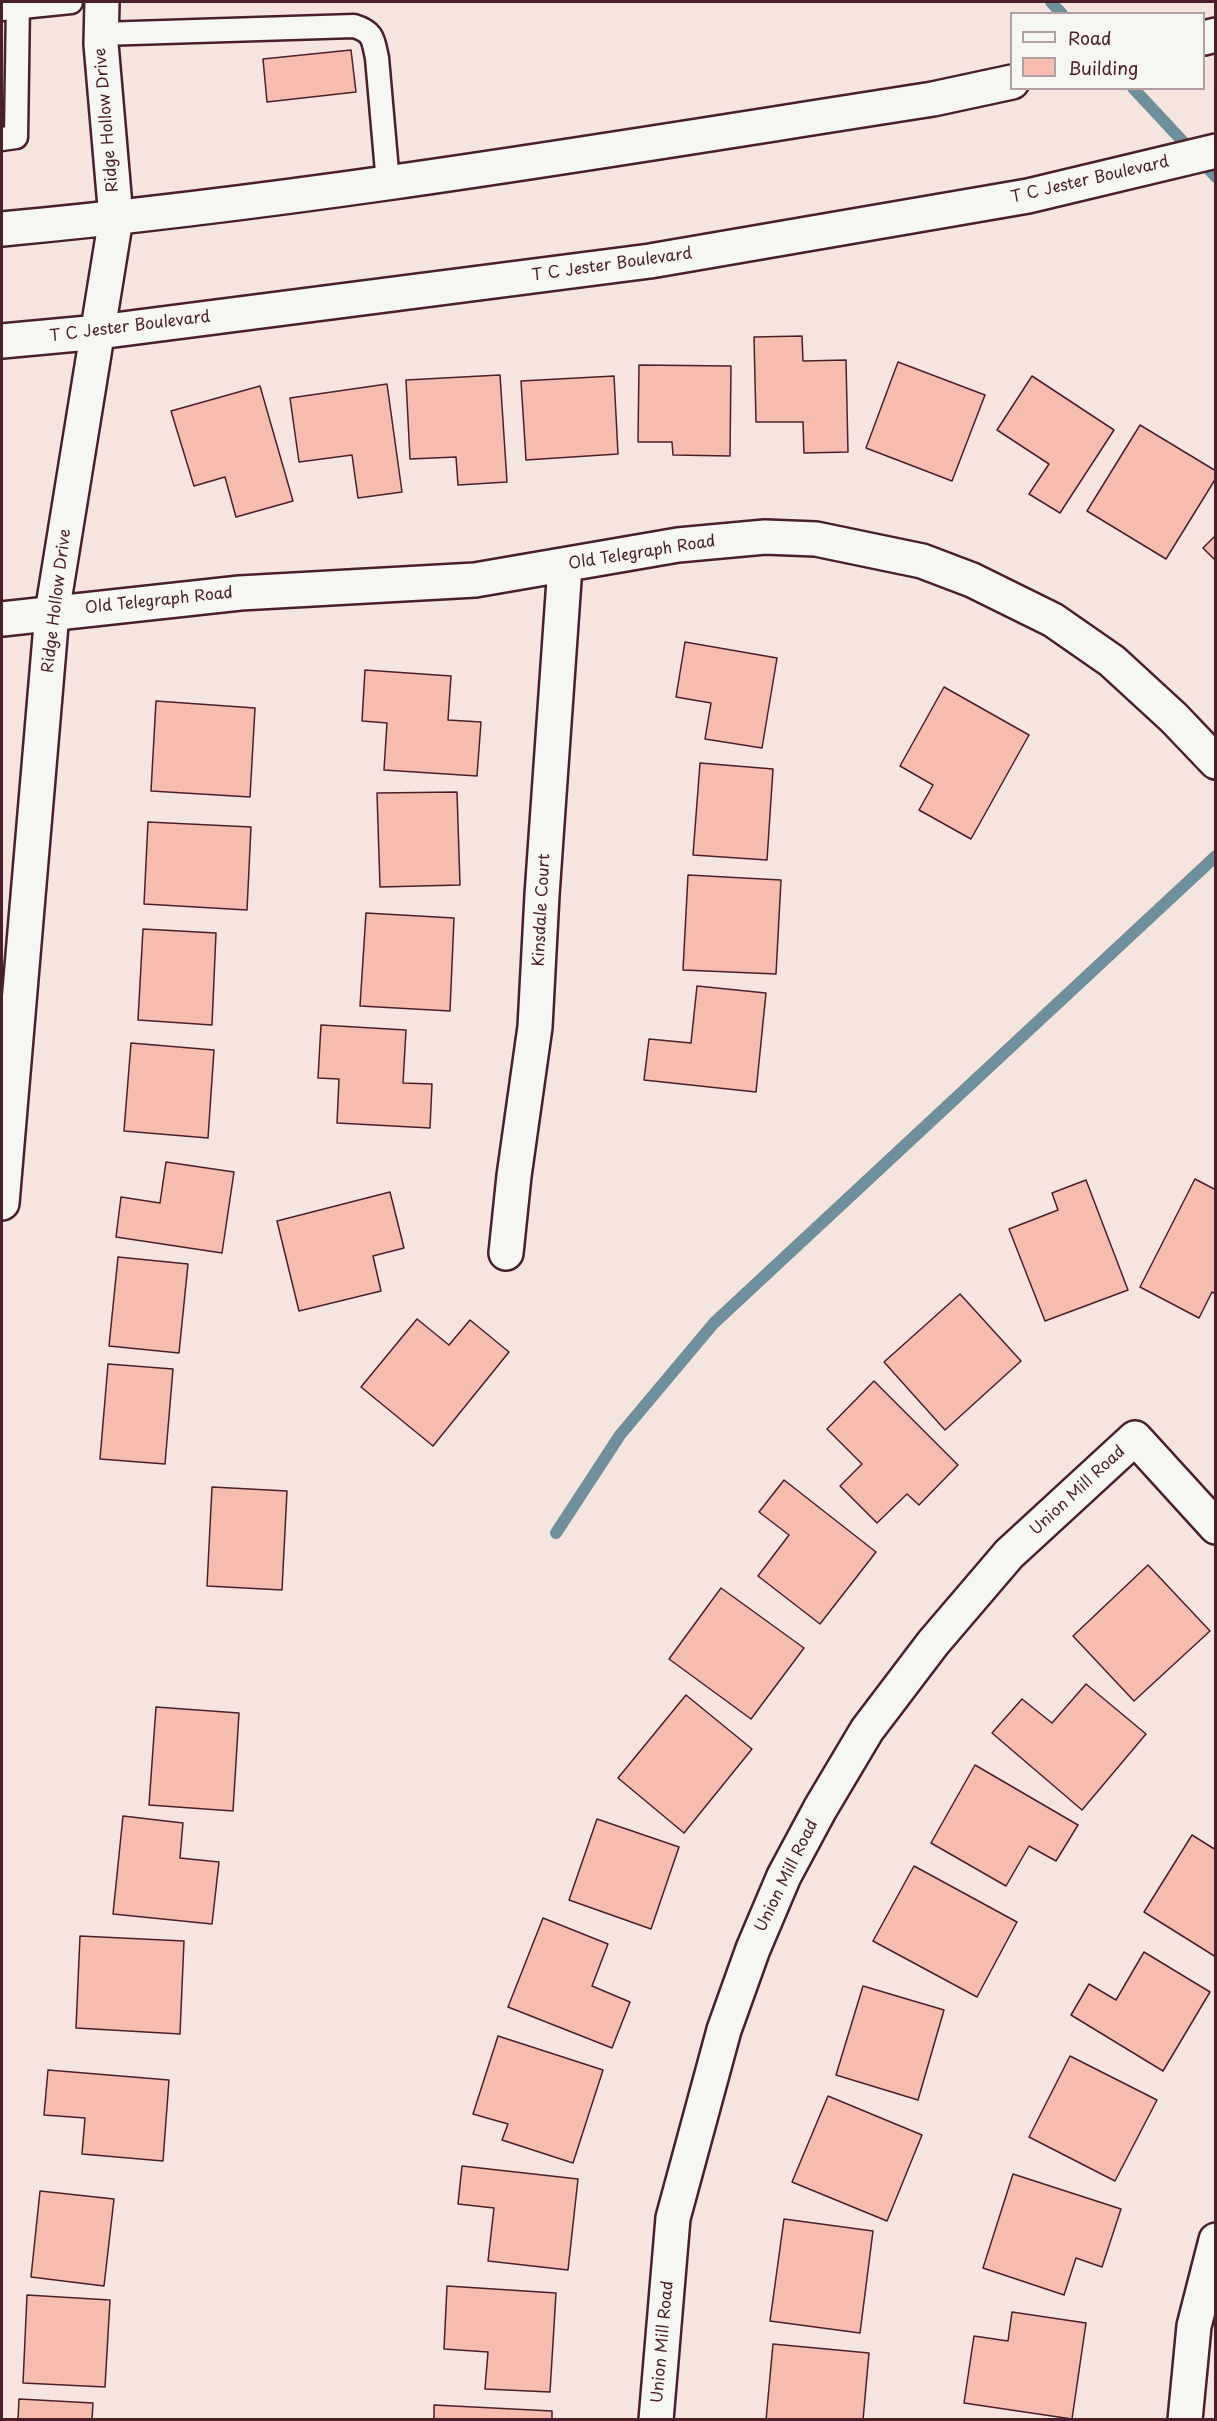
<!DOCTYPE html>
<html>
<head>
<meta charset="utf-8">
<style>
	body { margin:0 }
	#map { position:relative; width:1217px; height:2421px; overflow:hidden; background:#f6e5de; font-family:"Playpen Sans",sans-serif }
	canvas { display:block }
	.frame { position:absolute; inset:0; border:3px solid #4a1f2b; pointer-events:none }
	.legend { position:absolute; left:1010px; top:12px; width:195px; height:78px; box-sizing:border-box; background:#f6f6f2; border:2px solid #b1a0a2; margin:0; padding:8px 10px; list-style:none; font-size:18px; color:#4a1f2b }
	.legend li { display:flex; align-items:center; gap:12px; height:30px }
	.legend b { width:30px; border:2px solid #b1a0a2 }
</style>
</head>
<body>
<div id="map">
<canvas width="1217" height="2421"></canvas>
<div class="frame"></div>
<ul class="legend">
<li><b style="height:8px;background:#f6f6f2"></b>Road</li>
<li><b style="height:16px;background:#f6bcaf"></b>Building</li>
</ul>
</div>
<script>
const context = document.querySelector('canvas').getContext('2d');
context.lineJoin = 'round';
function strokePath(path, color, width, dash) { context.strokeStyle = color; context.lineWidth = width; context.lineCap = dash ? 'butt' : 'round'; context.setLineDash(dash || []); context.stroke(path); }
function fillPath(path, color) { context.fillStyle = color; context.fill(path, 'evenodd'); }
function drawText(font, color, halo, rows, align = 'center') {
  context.font = font + ' "Playpen Sans",sans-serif'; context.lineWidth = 4.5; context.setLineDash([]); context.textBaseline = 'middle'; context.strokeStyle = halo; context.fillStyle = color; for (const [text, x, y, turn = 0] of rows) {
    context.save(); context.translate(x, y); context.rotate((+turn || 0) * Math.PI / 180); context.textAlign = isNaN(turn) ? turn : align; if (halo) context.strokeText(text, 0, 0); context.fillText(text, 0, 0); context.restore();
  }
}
strokePath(new Path2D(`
	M1051 2 1062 14
	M1133 88 1216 177
	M556 1533 620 1435 714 1323 1216 856`), '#708f9c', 12);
const building = new Path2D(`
	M351 50 356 92 267 102 263 59Z
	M802 336 803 361 846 360 848 452 804 453 803 422H756L754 337Z
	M898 362 985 395 952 481 866 448Z
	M639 365 731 366 730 456 673 455 672 442H638Z
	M500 375 507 482 458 485 456 457 410 459 406 380Z
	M614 376 618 454 526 460 521 381Z
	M1032 376 1114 430 1060 513 1029 494 1049 464 997 430Z
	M387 384 402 492 358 498 352 455 299 462 290 398Z
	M260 386 293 501 236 517 225 477 194 486 171 411Z
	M1140 425 1216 471V478L1166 559 1087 511Z
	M1216 535V561L1203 548Z
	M685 642 777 658 762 748 705 739 711 703 676 697Z
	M365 670 451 676 448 720 481 722 477 776 384 770 387 723 362 721Z
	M944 687 1029 735 971 839 919 810 933 785 900 766Z
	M156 701 255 708 250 797 151 791Z
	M700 763 773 769 767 860 693 855Z
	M457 792 460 885 380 887 377 793Z
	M148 822 251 827 247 910 144 904Z
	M688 875 781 880 776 974 683 970Z
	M366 913 454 918 450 1011 360 1006Z
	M143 929 216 933 212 1025 138 1020Z
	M697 986 766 993 756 1092 644 1080 649 1039 691 1043Z
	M321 1025 406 1030 403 1083 432 1084 430 1128 337 1123 339 1079 318 1078Z
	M131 1043 214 1050 208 1138 124 1131Z
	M166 1162 234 1172 222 1253 116 1237 121 1197 160 1203Z
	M1195 1179 1216 1190V1294L1212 1292 1199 1318 1140 1287Z
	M1086 1180 1128 1290 1045 1321 1009 1229 1058 1210 1052 1193Z
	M390 1192 404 1248 373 1256 381 1291 299 1311 277 1221Z
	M118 1257 188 1264 179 1353 109 1346Z
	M960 1294 1021 1361 945 1430 884 1362Z
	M417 1319 449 1345 470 1320 509 1352 433 1446 361 1387Z
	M108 1364 173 1369 165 1464 100 1459Z
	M874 1381 958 1465 919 1505 907 1494 877 1523 840 1486 862 1464 827 1429Z
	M784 1480 876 1552 820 1624 758 1576 789 1535 759 1512Z
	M212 1487 287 1491 282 1590 207 1586Z
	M1148 1565 1210 1631 1134 1701 1073 1636Z
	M721 1588 804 1648 751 1719 669 1659Z
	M1086 1684 1146 1734 1082 1810 992 1733 1022 1699 1052 1723Z
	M686 1695 752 1749 684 1833 618 1778Z
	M156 1707 239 1713 233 1811 149 1805Z
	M975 1765 1078 1825 1056 1861 1029 1846 1006 1886 931 1843Z
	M123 1816 183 1823 180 1858 219 1862 212 1924 113 1914Z
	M597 1819 679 1847 651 1929 569 1900Z
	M1192 1835 1216 1850V1957L1144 1912Z
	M914 1866 1017 1922 977 1997 873 1941Z
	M543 1918 608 1944 592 1986 630 2002 612 2048 508 2007Z
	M80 1936 184 1941 180 2034 76 2028Z
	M1144 1952 1210 1992 1163 2071 1071 2015 1089 1984 1116 2000Z
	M863 1986 944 2010 918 2100 836 2075Z
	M498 2036 603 2070 573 2163 502 2140 508 2124 473 2114Z
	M1070 2056 1157 2100 1115 2181 1029 2137Z
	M48 2070 169 2080 163 2161 82 2154 85 2118 44 2115Z
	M828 2096 922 2135 887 2221 792 2182Z
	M462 2166 578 2179 568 2270 488 2261 494 2208 458 2204Z
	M1013 2174 1121 2209 1102 2267 1076 2258 1064 2295 983 2268Z
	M40 2191 114 2199 104 2286 31 2277Z
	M784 2219 873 2231 860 2333 770 2321Z
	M447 2286 556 2293 550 2392 485 2389 488 2352 444 2349Z
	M27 2295 110 2300 105 2387 23 2383Z
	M1012 2312 1086 2323 1072 2419 964 2403 974 2336 1008 2341Z
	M773 2344 869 2353 863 2420H766Z
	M19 2399 93 2403 92 2420H18Z
	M434 2405 552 2411V2420H434Z`);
fillPath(building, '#f6bcaf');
strokePath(building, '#4a1f2b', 1.5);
const lane = new Path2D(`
	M2 9 71 2
	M101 34 354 26C374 32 373 40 377 58L388 183
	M2 139 16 137 18 2`);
const street = new Path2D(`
	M2 619 240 593 475 580 678 545 765 537 816 539 922 561 972 580 1053 620 1112 661 1174 718 1216 762
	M506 1253 514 1176 535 1027 542 895 565 566
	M656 2420 673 2218 724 2030 753 1949 784 1876 820 1809 867 1730 933 1643 1009 1554 1135 1438 1216 1527
	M1185 2420 1194 2326 1216 2240`);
const secondary = new Path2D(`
	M1204 38 1216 35
	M2 229C314 200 624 147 933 99L1012 82
	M2 341 99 332 650 261 1028 196 1216 151
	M2 1203 52 613 116 218 101 44 102 2`);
strokePath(lane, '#4a1f2b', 27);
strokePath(street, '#4a1f2b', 38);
strokePath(secondary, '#4a1f2b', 38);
strokePath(lane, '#f6f6f2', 22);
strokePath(street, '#f6f6f2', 33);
strokePath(secondary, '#f6f6f2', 33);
drawText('16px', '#4a1f2b', '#f6f6f2', [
	["Ridge Hollow Drive",107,120,-95],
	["T C Jester Boulevard",1090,180,-13],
	["T C Jester Boulevard",612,265,-8],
	["T C Jester Boulevard",130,327,-7],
	["Old Telegraph Road",642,553,-9],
	["Ridge Hollow Drive",57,601,-83],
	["Old Telegraph Road",159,601,-6],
	["Kinsdale Court",542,910,-87],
	["Union Mill Road",1078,1491,-43],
	["Union Mill Road",787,1876,-64],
	["Union Mill Road",663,2342,-85]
]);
</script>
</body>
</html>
